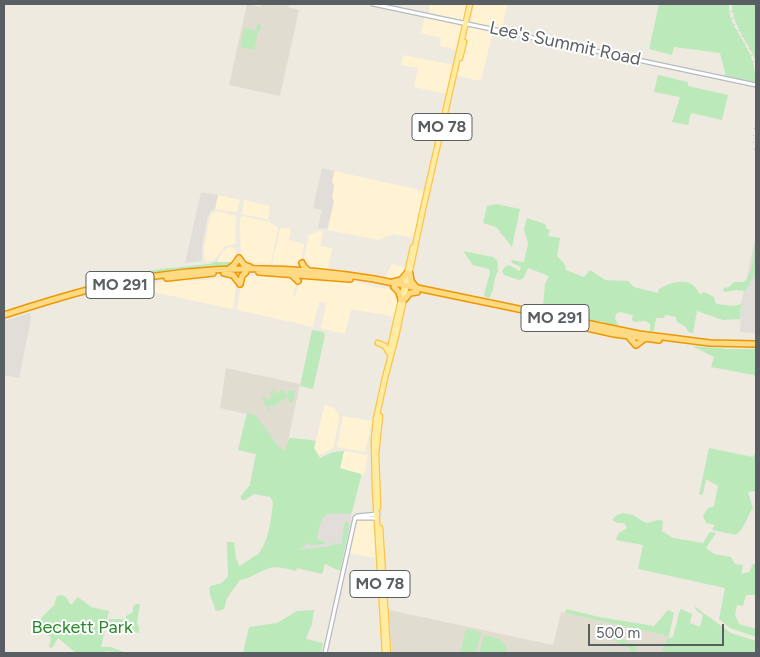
<!DOCTYPE html>
<html>
<head>
<meta charset="utf-8">
<style>
	body { margin:0 }
	#map { position:relative; width:760px; height:657px; overflow:hidden; background:#eeeae0; font-family:Figtree,sans-serif }
	canvas { display:block }
	.frame { position:absolute; inset:0; border:5px solid #595e63; pointer-events:none }
	.scale { position:absolute; left:588px; top:624px; width:136px; height:22px; box-sizing:border-box; border:2px solid #595e63; border-top:0; padding-left:6px; font-size:15px; line-height:18px; white-space:nowrap; color:#595e63; -webkit-text-stroke:4px #fff; paint-order:stroke }
</style>
</head>
<body>
<div id="map">
<canvas width="760" height="657"></canvas>
<div class="frame"></div>
<div class="scale">500 m</div>
</div>
<script>
const context = document.querySelector('canvas').getContext('2d');
context.lineJoin = 'round';
function fillPath(path, color) { context.fillStyle = color; context.fill(path, 'evenodd'); }
function strokePath(path, color, width, dash) { context.strokeStyle = color; context.lineWidth = width; context.lineCap = dash ? 'butt' : 'round'; context.setLineDash(dash || []); context.stroke(path); }
function drawText(font, color, halo, rows, align = 'center') {
  context.font = font + ' Figtree,sans-serif'; context.lineWidth = 4; context.setLineDash([]); context.textBaseline = 'middle'; context.strokeStyle = halo; context.fillStyle = color; for (const [text, x, y, turn = 0] of rows) {
    context.save(); context.translate(x, y); context.rotate((+turn || 0) * Math.PI / 180); context.textAlign = isNaN(turn) ? turn : align; if (halo) context.strokeText(text, 0, 0); context.fillText(text, 0, 0); context.restore();
  }
}
fillPath(new Path2D(`
	M430 4H468L465 18 463 20 429 14Z
	M474 4H507L502 29 471 22Z
	M425 17 462 25 458 50 440 46 441 38 421 33Z
	M471 27 493 31 481 81 458 76 457 75 468 29Z
	M403 55 454 65 447 94 414 87 418 68 401 65Z
	M334 171 424 191 414 238 393 234 379 240 328 230 334 201 332 197 334 185 332 182Z
	M218 195 240 200 237 211 236 212 215 209Z
	M244 200 270 206 268 219 242 214Z
	M218 211 236 216 235 244 225 246 214 260 206 262 204 249 210 217 213 213Z
	M243 216 269 222 278 228 271 263 268 264 249 263 241 259 240 225V218Z
	M282 228 291 229 289 240 304 244 301 261 295 265 272 264 280 229Z
	M319 231H323L320 246 332 248 328 269 313 267 304 258 309 235Z
	M229 247 235 248 236 259 231 262H217L223 251Z
	M392 264 405 267 403 275 396 280 385 278Z
	M254 276 289 277 296 283 293 296 295 297 298 285 306 278 355 282 392 290 400 298 396 317 351 309 345 334 321 328 326 303 319 302 313 327 238 310 237 307 242 281 245 277Z
	M225 277 236 281 234 307 232 309 139 289 146 285 174 280 197 281Z
	M325 404 335 409 339 416V421L333 448 319 455 314 448Z
	M343 416 372 421 365 452 337 447Z
	M344 451 368 455 364 475 340 468Z
	M358 520H374L376 558 349 553 356 521Z`), '#fff3d3');
fillPath(new Path2D(`
	M322 168 334 171 332 182 334 185 332 197 334 201 327 229 318 228 322 210 313 208Z
	M201 192 218 195 215 209 211 211 208 216 202 246V261L185 263Z
	M756 234V333L740 332 741 304Z
	M30 313 31 319 19 378 4 375V321Z
	M331 512 350 514 352 512 350 525 348 522 344 525 341 545 335 543 330 546 298 551 306 543 325 542 317 539 320 522 325 515Z`), '#e1ddd8');
fillPath(new Path2D(`
	M247 4 261 7 262 4H289L288 7 299 10 280 96 229 85Z
	M226 368 300 384 277 494 249 490 256 454 238 450 247 414 220 408Z
	M389 610 553 645 561 612 670 636 667 653H392Z`), '#e0dcd0');
fillPath(new Path2D(`
	M659 4H729C728 23 740 33 748 50 754 60 755 72 756 84L726 77 720 53 674 47 672 55 649 49Z
	M732 4H756V62C749 42 732 26 732 4Z
	M257 24 261 25 260 31H257H258L254 50 240 47 244 28 256 31Z
	M658 75 688 82V86L728 95 722 120 691 113 688 125 672 122 680 97 654 92Z
	M496 204 520 209 512 247 496 227 483 223 487 206Z
	M527 218 545 224 547 229 550 230 548 236 560 238 557 256 564 263 566 270 584 277 590 270 605 280 628 281 634 287 658 293 659 289C668 283 687 277 695 287 697 289 698 292 700 294L704 292 714 297 716 304 734 306 741 304 740 319 723 320 697 311 693 333 688 332 686 327 677 322 676 317 665 315 664 318H656L654 330 651 332 650 330V324C644 319 641 322 634 322L632 320 633 315 620 312 616 314 615 318 618 326 616 328 601 321 594 322 576 319 565 311C558 316 548 312 543 307L545 284 549 276 528 268 523 279 519 280 504 275 502 271 506 266 509 265 519 271 521 267 512 263 511 260 524 262 528 244 524 229Z
	M756 241V272L747 288 746 291 735 290 725 292 723 291 724 288 729 287 734 282H744C755 272 752 254 756 241Z
	M463 251 493 257 497 260 498 271C493 279 495 290 489 298L485 297 484 294 490 273 489 269 473 265Z
	M235 259 231 267 155 273 90 287 88 284 96 282 95 280 160 269 210 264 217 261V262H231Z
	M312 330 323 332 325 335 313 389 300 386Z
	M692 346 728 349H756V379L754 375 711 367 714 357Z
	M273 390 276 394 283 390 287 396 289 390 295 391 293 402H290L287 397 272 407 271 405 268 406 271 410 269 411 262 398 264 397 267 400 272 397 269 392Z
	M247 413 256 416 278 446 285 451 289 438C294 438 312 440 316 441L314 448 320 458 333 452 344 451 340 468 361 474V477L352 512 350 514C324 512 322 512 317 539L325 542V544L310 545 306 543 303 548 298 550 330 546 335 543 341 545 344 525 346 522H348L350 525 340 571 325 564 322 574 297 568 296 571C287 569 276 565 267 569 257 573 250 578 240 580L227 598 224 609 219 611 215 610C214 600 208 598 210 586L222 583 228 576 227 542H234L236 558 239 566C243 565 245 562 249 560 252 557 257 556 259 553 269 539 271 520 273 502L270 497 254 494 245 500H241V496L250 485 256 454 238 450Z
	M709 448 753 457 756 452V492L754 491 748 492 753 508C747 516 745 528 736 535L712 530 715 525 706 523 703 516 708 508 714 506 718 486 706 479 703 494 699 495Z
	M623 513 633 515 646 523C653 523 656 518 663 521L662 531 673 538 703 543 710 532 716 533 706 548 714 554 731 557 735 564 743 565 741 574 749 572 753 564H756V595H746L743 606 737 605 735 615 739 624 756 629V637L730 628 719 619 725 588 638 569 643 545 616 540 618 534 627 528 624 523H618L612 520 617 515Z
	M61 595 66 597 70 604H72L78 597 91 607 109 611 101 647H110L127 653 106 651 103 653H76L58 638 52 648 49 647 51 638 42 628 41 618 54 605 57 596Z
	M136 604H140L137 623 139 627V633L130 631 121 627H107L109 619H126V616L133 612V607Z
	M694 606 731 633 756 641V653H661L667 639 673 637 679 613 681 609 692 614 690 623 700 627 703 615 697 611Z
	M566 609 599 617 654 626 668 610 674 613 669 636 565 613Z
	M314 610 312 624 306 639 323 643 321 653H243L249 627 277 623 297 611Z
	M466 629 481 632 476 653H460Z
	M484 636C497 636 505 640 508 653H479Z
	M609 636H614L635 645 637 653H631L630 649 610 638Z`), '#bbe9b9');
const secondary = new Path2D(`
	M373 4 756 85
	M355 518 357 516 378 514
	M355 518H377
	M325 653 355 518`);
const primary = new Path2D(`
	M460 58 464 42
	M378 343 385 346 389 353
	M390 349 413 247
	M378 508 376 454 380 416
	M380 528 388 653
	M385 653 375 489 374 440 376 419 385 378 396 336 423 209 470 4`);
const highway = new Path2D(`
	M302 263 304 267 309 271
	M230 268 234 265 239 258 244 265 250 267
	M259 272 350 279
	M224 273 233 275 240 284
	M291 274 298 281
	M410 274 411 281 416 287
	M167 278 213 273
	M393 282 401 280 407 273
	M240 284 242 276 246 272
	M394 287 399 292 401 300
	M405 299 410 293 417 292
	M4 315C42 303 81 290 121 282 204 265 291 265 374 279L639 334 710 343 756 344
	M574 325 614 334 659 340
	M629 337 636 345 644 339`);
strokePath(secondary, '#b6bbc1', 5.5);
strokePath(primary, '#ffc347', 7);
strokePath(highway, '#ed9800', 8);
strokePath(secondary, '#fff', 3);
strokePath(primary, '#ffeca3', 4.5);
strokePath(highway, '#ffda85', 5);
strokePath(new Path2D(`
	M730 4 733 22 750 49 756 71
	M756 114 753 140 756 159`), '#b4b5b6', 1, [1, 6]);
for (const [x, y, w] of [
	[442,127,60],
	[120,285,68],
	[555,318,68],
	[380,584,60]
]) { const box = new Path2D(); box.roundRect(x - w / 2, y - 13.5, w, 27, 4); context.fillStyle = '#fff'; context.fill(box); strokePath(box, '#595e63', 1); }
drawText('bold 16px', '#595e63', null, [
	["MO 78",442,127],
	["MO 291",120,285],
	["MO 291",555,318],
	["MO 78",380,584]
]);
drawText('18px', '#595e63', '#fff', [
	["Lee's Summit Road",565,44,12]
]);
drawText('18px', '#2c882c', '#fff', [
	["Beckett Park",82,628]
]);
</script>
</body>
</html>
